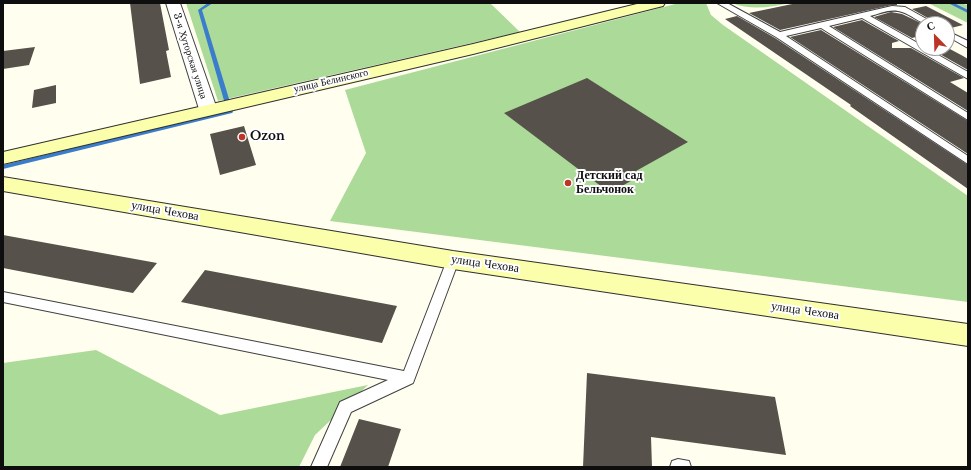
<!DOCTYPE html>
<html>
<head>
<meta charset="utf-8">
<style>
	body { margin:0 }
	#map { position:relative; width:971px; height:470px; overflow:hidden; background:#fffeef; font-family:"Libre Baskerville",serif }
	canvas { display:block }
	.frame { position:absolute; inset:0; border:4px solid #0e0e0e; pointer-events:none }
	.north { position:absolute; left:915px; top:16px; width:40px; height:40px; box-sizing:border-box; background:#fff; border:1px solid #9f9f9f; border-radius:50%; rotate:337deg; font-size:11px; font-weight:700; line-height:16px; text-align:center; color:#0e0e0e }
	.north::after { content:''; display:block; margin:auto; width:14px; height:18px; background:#bd3526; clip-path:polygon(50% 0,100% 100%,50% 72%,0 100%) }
</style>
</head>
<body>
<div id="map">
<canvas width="971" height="470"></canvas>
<div class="frame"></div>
<div class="north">С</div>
</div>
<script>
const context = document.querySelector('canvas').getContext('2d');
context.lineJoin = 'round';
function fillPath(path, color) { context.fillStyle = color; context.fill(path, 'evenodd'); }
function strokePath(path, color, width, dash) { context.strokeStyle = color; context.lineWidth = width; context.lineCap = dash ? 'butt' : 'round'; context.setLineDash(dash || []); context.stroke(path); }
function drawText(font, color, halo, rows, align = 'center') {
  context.font = font + ' "Libre Baskerville",serif'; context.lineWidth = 4; context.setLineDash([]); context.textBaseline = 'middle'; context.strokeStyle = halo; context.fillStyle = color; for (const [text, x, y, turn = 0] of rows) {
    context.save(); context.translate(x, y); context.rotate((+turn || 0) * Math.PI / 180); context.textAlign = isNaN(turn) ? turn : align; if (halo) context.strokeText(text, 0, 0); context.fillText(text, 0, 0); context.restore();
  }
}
fillPath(new Path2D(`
	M186 3H490L520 32 218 101Z
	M679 3H706L711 15 723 25 968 196V302L330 221 366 153 345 90Z
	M732 3H790C770 7 752 11 732 3Z
	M928 3H959L968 5V23Z
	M96 350 220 415 368 385 315 435 299 467H3V363Z`), '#acda98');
fillPath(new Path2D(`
	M208 3H213L202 10 233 112 232 113 3 169V165L227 111 198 10Z
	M948 3H954L968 10V13Z`), '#3b7dcd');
fillPath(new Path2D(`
	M130 3H160L169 50 166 51 171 77 140 84Z
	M797 3H897V5H892L780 30 749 13Z
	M926 6 957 22 963 25 947 29V24H934L933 21 912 9Z
	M891 12 902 14 923 24V35L912 38 874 17Z
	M737 16 775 38 968 165V189L850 106 851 105 725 19Z
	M862 20 899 41 892 43V48H911L964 78 950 82 968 93V111L833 27Z
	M821 30 968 121V154L790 37Z
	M35 47 29 65 3 69V51Z
	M929 48H948L963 56 968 59V70Z
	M587 78 688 142 636 171 641 175 610 193 504 113Z
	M56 85V103L32 108 34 90Z
	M244 126 256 165 220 175 210 134Z
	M3 235 157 263 133 293 3 268Z
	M205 270 397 306 382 343 181 302Z
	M587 373 775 397 786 455 651 437 652 467H583Z
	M359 419 401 429 388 467H340Z`), '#56514a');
const lane = new Path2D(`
	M717 3H727L780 32 892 6 905 7 932 22 933 24C916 24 912 13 898 11 889 9 879 14 870 16L923 46V48H926L968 72V79L862 18 829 26 968 113V120L821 28 786 36 968 156V164L776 37Z
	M947 31 968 41V48L947 36Z
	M453 255 457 257 459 260 413 383 351 412 327 467H311L340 402 388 380 3 302V292L404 371 447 260 449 257Z
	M678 459 689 461 691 467H670L672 461Z`);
const street = new Path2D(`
	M166 3H180L217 109 214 113 208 114 202 113 199 109Z`);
const secondary = new Path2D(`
	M641 3H665L663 6 473 54 3 164V152L473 44Z
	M3 177 453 251 968 324V346L453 269 3 191Z`);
strokePath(lane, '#414141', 2);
strokePath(street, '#414141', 2);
strokePath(secondary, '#303030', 2);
fillPath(lane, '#fff');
fillPath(street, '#fff');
fillPath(secondary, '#fbfeaa');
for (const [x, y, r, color] of [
	[242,137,4,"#bd3526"],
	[568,183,4,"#bd3526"]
]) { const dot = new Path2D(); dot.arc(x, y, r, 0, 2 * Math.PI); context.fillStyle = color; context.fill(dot); strokePath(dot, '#fff', 1.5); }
drawText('10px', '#0e0e0e', '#fff', [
	["3-я Хуторская улица",190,56,72],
	["улица Белинского",331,81,-13]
]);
drawText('bold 12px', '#0e0e0e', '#fff', [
	["Ozon",250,137],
	["Детский сад",576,176],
	["Бельчонок",576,190]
], 'left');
drawText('12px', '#0e0e0e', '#fff', [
	["улица Чехова",165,211,10],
	["улица Чехова",485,264,8],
	["улица Чехова",805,311,8]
]);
</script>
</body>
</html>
